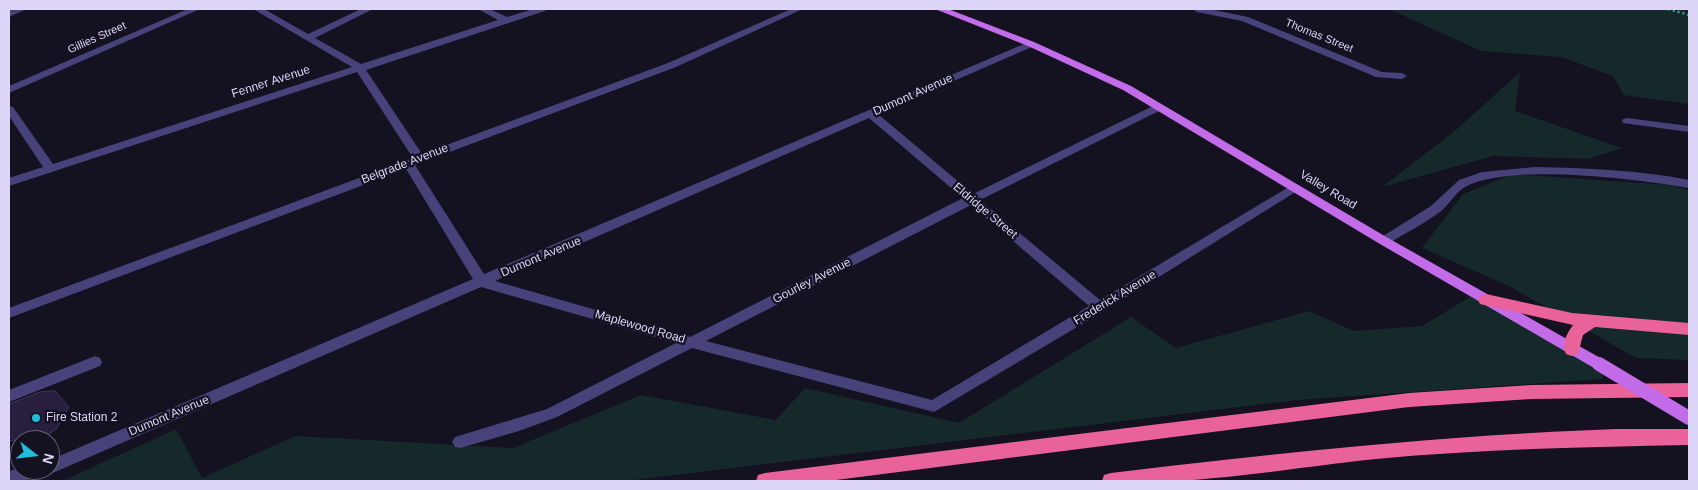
<!DOCTYPE html>
<html>
<head>
<meta charset="utf-8">
<style>
	body { margin:0 }
	#map { position:relative; width:1698px; height:490px; overflow:hidden; background:#141121; font-family:Helvetica,sans-serif }
	canvas { display:block }
	.frame { position:absolute; inset:0; border:10px solid #ddd6f9; pointer-events:none }
	.north { position:absolute; left:10px; top:430px; width:50px; height:50px; box-sizing:border-box; background:#141121; border:1px solid #646077; border-radius:50%; rotate:106deg; font-size:14px; font-weight:700; line-height:20px; text-align:center; color:#ddd6f9 }
	.north::after { content:''; display:block; margin:auto; width:18px; height:22px; background:#1fbedd; clip-path:polygon(50% 0,100% 100%,50% 72%,0 100%) }
</style>
</head>
<body>
<div id="map">
<canvas width="1698" height="490"></canvas>
<div class="frame"></div>
<div class="north">N</div>
</div>
<script>
const context = document.querySelector('canvas').getContext('2d');
context.lineJoin = 'round';
function fillPath(path, color) { context.fillStyle = color; context.fill(path, 'evenodd'); }
function strokePath(path, color, width, dash) { context.strokeStyle = color; context.lineWidth = width; context.lineCap = dash ? 'butt' : 'round'; context.setLineDash(dash || []); context.stroke(path); }
function drawText(font, color, halo, rows, align = 'center') {
  context.font = font + ' Helvetica,sans-serif'; context.lineWidth = 4.5; context.setLineDash([]); context.textBaseline = 'middle'; context.strokeStyle = halo; context.fillStyle = color; for (const [text, x, y, turn = 0] of rows) {
    context.save(); context.translate(x, y); context.rotate((+turn || 0) * Math.PI / 180); context.textAlign = isNaN(turn) ? turn : align; if (halo) context.strokeText(text, 0, 0); context.fillText(text, 0, 0); context.restore();
  }
}
fillPath(new Path2D(`
	M1389 9H1689V104L1624 95 1613 76 1561 57 1481 51Z
	M1520 72 1515 111 1622 148 1588 159 1493 156 1382 187 1456 130Z
	M1513 174 1669 185 1689 190V360L1636 358 1507 285 1422 248 1463 194Z
	M1473 295 1604 368 1602 379 1297 400 625 481H62L176 429 202 478 295 436 513 448 641 395 776 420 805 388 959 423 1131 317 1176 348 1309 311 1354 331 1422 326Z`), '#15292a');
const building = new Path2D(`
	M55 391 69 407 57 428 48 435 9 441V404L40 392Z`);
fillPath(building, '#281f3f');
strokePath(building, '#423468', 1);
strokePath(new Path2D(`
	M1668 9 1689 15`), '#3fa4a5', 2.5, [2, 3]);
fillPath(new Path2D(`
	M14 9H27L9 17V11Z
	M188 9H200L9 93V86Z
	M253 9H264L308 34 361 9H373L315 38 361 64 498 20 478 9H490L507 17 533 9H547L545 11 366 70 422 154 668 63 791 9H803L676 67 415 165 484 274 1031 41 1036 44 1034 46 878 114 973 194 1155 105H1163V109L980 200 1100 300 1292 185 1296 184 1302 188 1104 311 934 412 692 348 557 417 519 431 460 448 455 447 452 442 455 437 547 409 676 343 481 287 55 472 23 481H9V471L20 468V470H50V460L473 279 406 169 9 318V308L413 158 357 72 9 186V178L43 167 9 116V106L13 107 53 164 352 67ZM869 118 963 198 690 337 495 281ZM971 205 1089 306 932 400 706 341Z
	M1192 9H1209L1248 17 1382 72 1402 73 1407 76 1402 79 1376 77 1242 21 1197 12Z
	M1627 118 1689 126V132L1623 123 1622 121 1623 119Z
	M1535 167C1586 168 1639 170 1689 180V188C1639 179 1511 163 1467 186 1456 191 1450 204 1440 212 1424 224 1405 233 1388 244H1380L1378 241 1380 238 1431 206 1459 180 1482 172Z
	M95 356 100 358 102 362 100 366 9 402V390Z`), '#48427a');
fillPath(new Path2D(`
	M935 9H948L1034 42 1131 86 1388 238 1604 360 1606 364 1604 368 1599 370 1594 368 1380 244 1123 90 1028 46Z`), '#c36cea');
fillPath(new Path2D(`
	M1486 294 1572 313 1689 323V335L1595 327 1583 335 1578 354 1572 356 1566 354C1561 344 1567 333 1573 325L1480 304 1478 300 1480 296Z
	M1689 383V397L1531 399 1409 407 828 481H756L758 475 765 473 1409 393 1531 385Z
	M1616 429H1689V445C1584 447 1481 449 1376 459 1288 468 1189 487 1102 481L1104 475 1111 473C1279 453 1447 435 1616 429Z`), '#e9629a');
strokePath(new Path2D(`
	M1599 364 1689 418`), '#c36cea', 14);
for (const [x, y, r, color] of [
	[36,418,5,"#1fbedd"]
]) { const dot = new Path2D(); dot.arc(x, y, r, 0, 2 * Math.PI); context.fillStyle = color; context.fill(dot); strokePath(dot, '#141121', 2); }
drawText('11px', '#ddd6f9', '#141121', [
	["Thomas Street",1319,36,22],
	["Gillies Street",97,38,-24]
]);
drawText('12px', '#ddd6f9', '#141121', [
	["Fenner Avenue",271,82,-18],
	["Dumont Avenue",913,95,-24],
	["Belgrade Avenue",405,164,-21],
	["Valley Road",1328,190,31],
	["Eldridge Street",985,211,40],
	["Dumont Avenue",541,257,-23],
	["Gourley Avenue",812,281,-27],
	["Frederick Avenue",1115,298,-31],
	["Maplewood Road",640,327,16],
	["Dumont Avenue",169,416,-23]
]);
drawText('12px', '#ddd6f9', '#141121', [
	["Fire Station 2",46,418]
], 'left');
</script>
</body>
</html>
